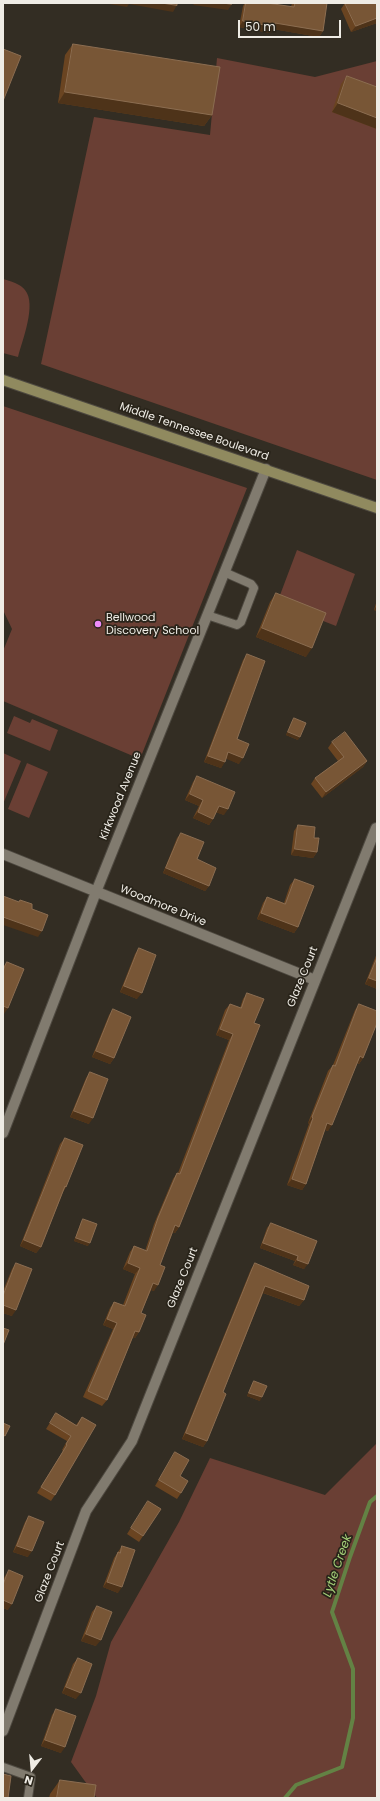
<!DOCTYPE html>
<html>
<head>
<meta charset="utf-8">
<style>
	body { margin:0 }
	#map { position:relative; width:380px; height:1801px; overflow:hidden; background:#332d23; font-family:Poppins,sans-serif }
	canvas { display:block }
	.frame { position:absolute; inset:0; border:4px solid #efece5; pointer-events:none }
	.north { position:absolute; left:12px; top:1749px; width:40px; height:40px; -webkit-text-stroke:3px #29241a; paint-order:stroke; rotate:196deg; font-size:11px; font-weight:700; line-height:16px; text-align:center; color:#efece5 }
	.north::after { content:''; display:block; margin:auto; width:14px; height:18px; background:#efece5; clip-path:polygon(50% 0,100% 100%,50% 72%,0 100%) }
	.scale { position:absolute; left:238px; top:20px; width:103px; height:18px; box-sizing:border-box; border:2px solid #efece5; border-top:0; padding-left:5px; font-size:12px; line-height:14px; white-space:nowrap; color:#efece5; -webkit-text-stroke:3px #29241a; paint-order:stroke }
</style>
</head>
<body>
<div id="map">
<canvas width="380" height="1801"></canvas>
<div class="frame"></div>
<div class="north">N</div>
<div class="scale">50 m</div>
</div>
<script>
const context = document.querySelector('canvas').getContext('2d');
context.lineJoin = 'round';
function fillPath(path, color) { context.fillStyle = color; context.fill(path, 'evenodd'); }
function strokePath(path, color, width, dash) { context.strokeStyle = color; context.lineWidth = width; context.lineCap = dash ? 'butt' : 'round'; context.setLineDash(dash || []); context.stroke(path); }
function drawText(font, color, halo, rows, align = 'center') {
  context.font = font + ' Poppins,sans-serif'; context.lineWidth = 3.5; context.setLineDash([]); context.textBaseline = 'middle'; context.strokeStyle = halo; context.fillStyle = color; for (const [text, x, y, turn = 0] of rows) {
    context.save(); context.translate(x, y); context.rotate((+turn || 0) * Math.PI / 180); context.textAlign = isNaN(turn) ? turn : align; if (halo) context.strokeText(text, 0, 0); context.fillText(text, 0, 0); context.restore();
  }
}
fillPath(new Path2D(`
	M217 58 315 77 377 61V480L41 364 94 117 210 135Z
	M3 279C10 281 21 284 25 290 37 304 22 341 18 357L3 353Z
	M3 406 247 488 140 759 3 701V651L12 629 3 610Z
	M297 550 355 574 336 626 277 603Z
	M14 716 30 723 32 719 58 730 50 751 7 733Z
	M3 753 21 761 3 804Z
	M27 763 48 772 29 818 8 809Z
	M377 1443V1798H97L71 1762 96 1696 111 1642 179 1522 210 1458 325 1495Z`), '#6a3f34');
strokePath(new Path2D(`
	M285 1798 296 1785 342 1767 353 1718V1669L332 1612 350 1557 370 1502 377 1496`), '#638244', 4);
const service = new Path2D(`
	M207 615 237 625 241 622 254 588 251 584 224 572
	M3 1767 31 1777 28 1798`);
const minor = new Path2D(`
	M3 854 315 980
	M3 1133 96 892 266 469
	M3 1731 86 1511 132 1441 376 828`);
const secondary = new Path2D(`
	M3 380 377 508`);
strokePath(service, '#4e4940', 10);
strokePath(minor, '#4e4940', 12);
strokePath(secondary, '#4e4940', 12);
strokePath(service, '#817b6f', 8);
strokePath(minor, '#817b6f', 10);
strokePath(secondary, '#908a5f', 10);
fillPath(new Path2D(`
	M245 3H267L291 7 292 3H327L323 31 319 37 273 29 270 33 239 27 243 6Z
	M345 3H377V23L351 32 341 9Z
	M73 44 212 115 204 126 58 103 65 55Z
	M347 76 377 87V129L332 112 341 84Z
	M276 593 306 657 256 637 270 602Z
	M377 600V611L374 610Z
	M247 654 237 739 239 764 226 758 221 768 204 762 243 660Z
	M294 718 298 740 286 735 292 721Z
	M332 742 367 761 363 767 322 798 311 784 315 778 338 761 328 748Z
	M197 776 224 815 216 812 213 819 209 825 193 818 199 806 185 800 193 782Z
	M298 825 314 838 317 852 313 858 291 855 294 831Z
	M181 833 197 859 209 886 205 891 163 873 177 838Z
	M295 879 298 927 294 933 257 919 263 903 267 897 284 903 290 885Z
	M139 948 137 999 120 992 135 954Z
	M377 953V989L365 984Z
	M7 962 4 1014 3 1013V967Z
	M247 993 179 1227 175 1233 173 1232 160 1265 154 1291 151 1290 141 1313 139 1332 135 1338 133 1337 107 1400 102 1406 83 1397 113 1329 103 1325 110 1308 114 1302 123 1305 135 1274 123 1269 130 1252 134 1246 145 1251 154 1224 173 1179 177 1173H178L229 1040 216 1035 225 1010 230 1004 240 1008 243 999Z
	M359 1004 363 1058 359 1064 357 1063 328 1131 325 1130 306 1184 302 1190 287 1185 309 1124 308 1123 328 1071 333 1065 355 1010Z
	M113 1009 114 1058 110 1064 92 1057 109 1015Z
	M90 1072 89 1124 70 1117 86 1078Z
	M65 1138 66 1187 63 1192 41 1247 36 1253 20 1246 60 1144Z
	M83 1219 88 1246 74 1241 81 1222Z
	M271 1223 317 1241 304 1269 293 1265 295 1261 260 1248 267 1228Z
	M16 1263 12 1316 3 1313V1291L12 1269Z
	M255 1263 304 1300 299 1306 263 1293 223 1392 207 1441 203 1447 182 1439 251 1269Z
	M254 1381 260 1401 247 1396 252 1384Z
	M56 1413 76 1425 82 1417 55 1495 51 1501 37 1493 63 1451 62 1450 67 1441 46 1429Z
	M175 1452 180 1476 181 1493 177 1499 155 1486Z
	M148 1501 143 1536 139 1542 127 1534Z
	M29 1516 28 1557 13 1552 25 1522Z
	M122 1546 118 1593 103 1587 114 1558Z
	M9 1570 8 1610 3 1608V1580L5 1576Z
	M97 1606 96 1646 81 1641 92 1612Z
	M78 1658 76 1699 62 1693 73 1664Z
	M56 1709 61 1753 41 1746 52 1715Z
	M60 1780 94 1798H49L50 1794Z`), '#6a4421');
fillPath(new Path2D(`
	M103 3H162L177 5 173 12 129 4 127 7Z
	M195 3H223L232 4 228 10 193 5Z
	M377 18V23L351 32 356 26Z
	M243 21 275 23 323 31 319 37 273 29 270 33 239 27Z
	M65 92 212 115 204 126 58 103Z
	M338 103 377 118V129L332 112Z
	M377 605V611L374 610Z
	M262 628 312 648 306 657 256 637Z
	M288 732 300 737 298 740 286 735Z
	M228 752 243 758 239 764 224 758Z
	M208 756 225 762 221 768 204 762Z
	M367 761 363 767 322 798 326 792Z
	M190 794 203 800 199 806 185 800Z
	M219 806 228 809 224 815 215 812Z
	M198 812 213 819 209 825 193 818Z
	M295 849 317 852 313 858 291 855Z
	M166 868 209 886 205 891 163 873Z
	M261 913 298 927 294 933 257 919Z
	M3 917 42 931 38 937 3 925Z
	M369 978 377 981V989L365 984Z
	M124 986 142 993 137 999 120 992Z
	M3 1006 8 1008 4 1014 3 1013Z
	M220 1029 233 1034 229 1040 216 1035Z
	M96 1051 114 1058 110 1064 92 1057Z
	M360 1056 363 1058 359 1064 355 1062Z
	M74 1111 93 1118 89 1124 70 1117Z
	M312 1117 313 1118 309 1124 308 1123Z
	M327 1123 332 1125 328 1131 323 1129Z
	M292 1179 306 1184 302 1190 287 1185Z
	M175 1225 179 1227 175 1233 171 1231Z
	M76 1238 90 1243 88 1246 74 1241Z
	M24 1240 41 1247 36 1253 20 1246Z
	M263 1243 298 1256 295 1261 260 1248Z
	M297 1260 308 1264 304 1269 293 1265Z
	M128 1263 140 1268 135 1274 123 1269Z
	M153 1283 158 1285 154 1291 149 1289Z
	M265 1286 304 1300 299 1306 261 1292Z
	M3 1305 16 1310 12 1316 3 1313Z
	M107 1319 117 1323 113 1329 103 1325Z
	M135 1331 139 1332 135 1338 131 1337Z
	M249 1393 262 1397 260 1401 247 1396Z
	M186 1433 207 1441 203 1447 182 1439Z
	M17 1546 32 1551 28 1557 13 1552Z
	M107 1582 122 1587 118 1593 103 1587Z
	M3 1600 12 1604 8 1610 3 1608Z
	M86 1634 101 1640 96 1646 81 1641Z
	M66 1687 81 1693 76 1699 62 1693Z
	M45 1740 65 1747 61 1753 41 1746Z`), '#4e3319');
const building = new Path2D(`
	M162 3H177V5Z
	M223 3H233L232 4Z
	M246 3H267L294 7 295 3H327L323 31 275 23V27L243 21Z
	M345 3H377V18L356 26Z
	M73 44 220 67 212 115 65 92Z
	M3 49 21 56 3 101Z
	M347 76 377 87V118L338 103Z
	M276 593 326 613 312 648 262 628Z
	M247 654 265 661 237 739 249 744 243 758 228 752 225 762 208 756Z
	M294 718 306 723 300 737 288 732Z
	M345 732 367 761 326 792 315 778 344 757 332 742Z
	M197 776 235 792 228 809 219 806 213 819 198 812 203 800 190 794Z
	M298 825 315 827 314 838H319L317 852 295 849Z
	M181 833 204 842 197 859 216 868 209 886 166 868Z
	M295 879 314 886 298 927 261 913 267 897 285 904Z
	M3 896 19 902 20 900 32 904V909L48 915 42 931 3 917Z
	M139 948 156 955 142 993 124 986Z
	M377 958V981L369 978Z
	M7 962 24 969 8 1008 3 1006V971Z
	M247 993 264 999 254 1023 260 1025 179 1227 175 1225 160 1265 165 1267 158 1285 153 1283 141 1313 146 1315 139 1332 135 1331 107 1400 88 1391 117 1323 107 1319 114 1302 125 1306 140 1268 128 1263 134 1246 147 1251 158 1218 177 1173 180 1174 233 1034 220 1029 230 1004 241 1008Z
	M359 1004 377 1011V1023L363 1058 360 1056 332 1125 327 1123 306 1184 292 1179 313 1118 312 1117 333 1065 335 1066Z
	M113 1009 131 1017 114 1058 96 1051Z
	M90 1072 108 1079 93 1118 74 1111Z
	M65 1138 83 1145 66 1187 65 1186 41 1247 24 1240Z
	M83 1219 97 1224 90 1243 76 1238Z
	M271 1223 317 1241 308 1264 297 1260 298 1256 263 1243Z
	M16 1263 32 1269 16 1310 3 1305V1296Z
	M255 1263 309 1286 304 1300 265 1286 223 1392 226 1394 207 1441 186 1433Z
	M3 1328 9 1330 3 1345Z
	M254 1381 267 1386 262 1397 249 1393Z
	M56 1413 77 1426 82 1417 96 1425 55 1495 41 1487 67 1445 66 1444 71 1436 50 1423Z
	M3 1423 10 1426 5 1436 3 1435Z
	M175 1452 189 1460 180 1476 188 1481 181 1493 159 1480Z
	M148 1501 161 1509 143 1536 131 1528Z
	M29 1516 44 1522 32 1551 17 1546Z
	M122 1546 135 1550 122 1587 107 1582 118 1552 120 1553Z
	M9 1570 23 1576 12 1604 3 1600V1585Z
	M97 1606 112 1612 101 1640 86 1634Z
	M78 1658 92 1664 81 1693 66 1687Z
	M56 1709 76 1716 65 1747 45 1740Z
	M3 1774 11 1776 8 1798H3Z
	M60 1780 96 1785 94 1798H57Z`);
fillPath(building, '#785636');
strokePath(building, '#8b6d51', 1);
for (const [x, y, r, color] of [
	[98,624,4,"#ee8cf8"]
]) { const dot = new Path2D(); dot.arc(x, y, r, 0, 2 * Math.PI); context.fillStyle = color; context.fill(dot); strokePath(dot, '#29241a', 1.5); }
drawText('11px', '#efece5', '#29241a', [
	["Middle Tennessee Boulevard",194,432,19],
	["Kirkwood Avenue",121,796,-68],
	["Woodmore Drive",163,906,22],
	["Glaze Court",303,977,-68],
	["Glaze Court",183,1278,-68],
	["Glaze Court",50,1572,-69]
]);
drawText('11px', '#efece5', '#29241a', [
	["Bellwood",106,618],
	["Discovery School",106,631]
], 'left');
drawText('italic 12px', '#a5d279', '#29241a', [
	["Lytle Creek",338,1566,-71]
]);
</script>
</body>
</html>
